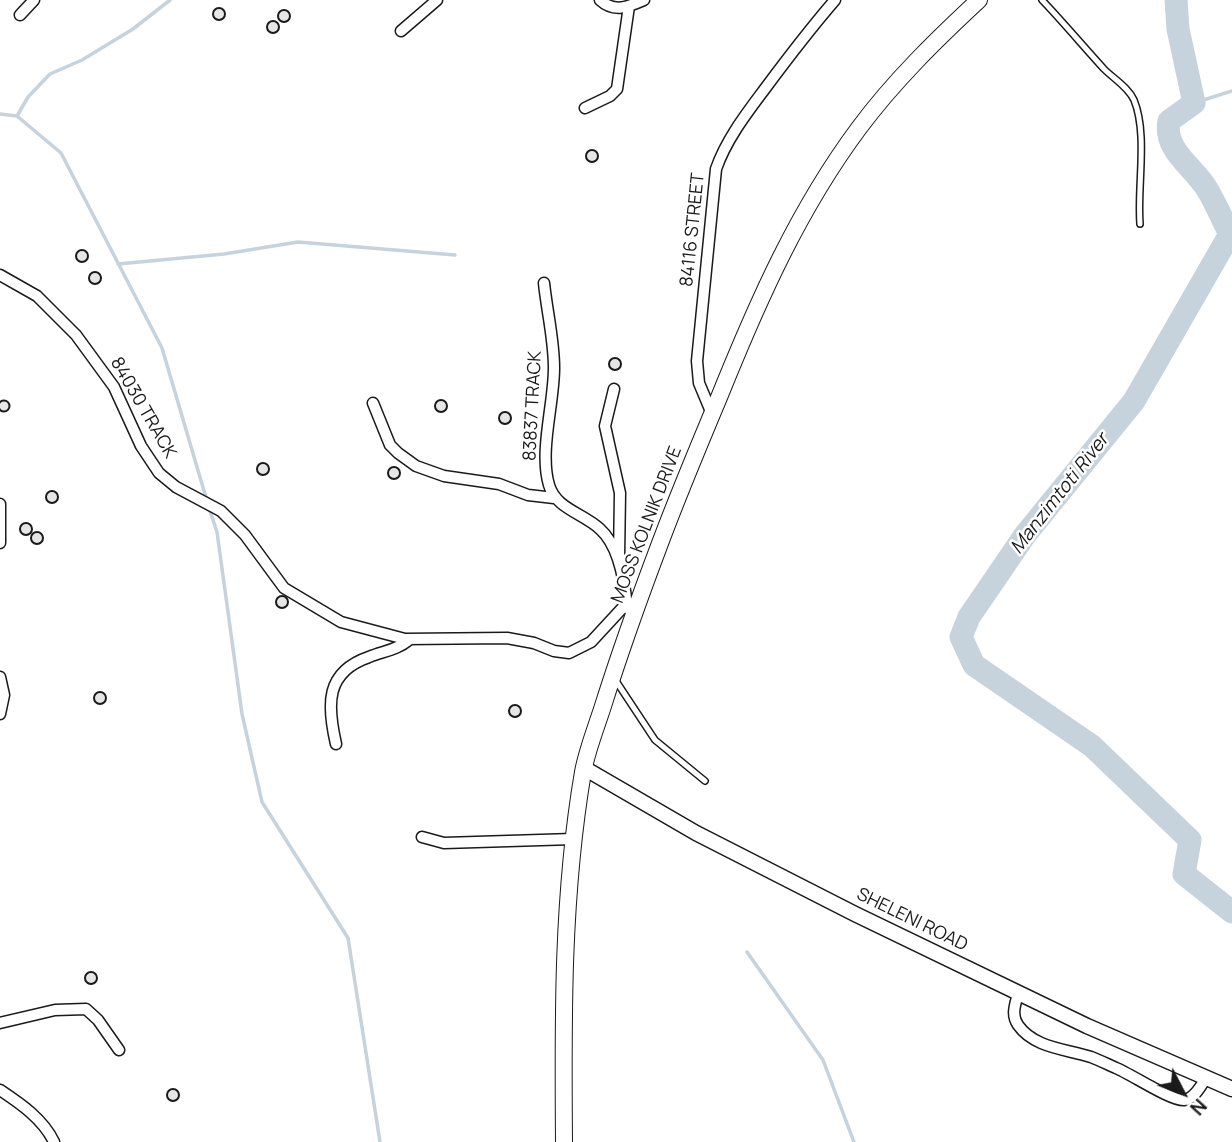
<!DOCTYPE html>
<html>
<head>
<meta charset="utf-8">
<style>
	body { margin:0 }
	#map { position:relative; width:1232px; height:1142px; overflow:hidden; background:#fff; font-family:Manrope,sans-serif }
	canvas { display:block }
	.north { position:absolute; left:1148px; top:1058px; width:70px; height:70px; -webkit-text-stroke:5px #fff; paint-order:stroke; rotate:132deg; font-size:19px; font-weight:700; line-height:28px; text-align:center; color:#1a1a1a }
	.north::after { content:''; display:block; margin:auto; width:24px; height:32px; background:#1a1a1a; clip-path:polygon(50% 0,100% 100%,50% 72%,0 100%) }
</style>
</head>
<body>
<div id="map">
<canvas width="1232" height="1142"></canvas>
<div class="north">N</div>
</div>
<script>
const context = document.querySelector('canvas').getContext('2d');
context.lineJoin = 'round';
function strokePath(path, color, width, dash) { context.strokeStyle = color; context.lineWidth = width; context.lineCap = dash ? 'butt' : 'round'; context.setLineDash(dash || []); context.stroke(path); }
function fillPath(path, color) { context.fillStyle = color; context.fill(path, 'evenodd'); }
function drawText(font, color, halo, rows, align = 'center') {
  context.font = font + ' Manrope,sans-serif'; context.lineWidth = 5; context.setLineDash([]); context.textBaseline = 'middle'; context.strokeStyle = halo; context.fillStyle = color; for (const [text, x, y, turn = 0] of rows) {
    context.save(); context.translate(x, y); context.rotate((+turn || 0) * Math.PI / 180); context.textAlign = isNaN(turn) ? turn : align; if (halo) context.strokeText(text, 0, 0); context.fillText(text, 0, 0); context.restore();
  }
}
strokePath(new Path2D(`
	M1194 103 1232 91
	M0 114 17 116 61 153 162 348 207 501
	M17 116 28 97 50 74 82 60 133 29 170 0
	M118 264 224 254 298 242 455 255
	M209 508 217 532 242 714 262 802 348 938 380 1142
	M747 952 823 1060 854 1142`), '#c6d2dc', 3.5);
strokePath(new Path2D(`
	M1176 0 1178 29 1194 103 1169 121C1163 150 1194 167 1207 189 1216 204 1222 219 1230 234L1134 401 1025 535 969 617 961 637 974 665 1092 746 1190 840 1184 874 1232 912`), '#c6d2dc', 23);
const building = new Path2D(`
	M213 14a6 6 0 1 1 12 0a6 6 0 1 1-12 0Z
	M278 16a6 6 0 1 1 12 0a6 6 0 1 1-12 0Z
	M267 27a6 6 0 1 1 12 0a6 6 0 1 1-12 0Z
	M586 156a6 6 0 1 1 12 0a6 6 0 1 1-12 0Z
	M76 256a6 6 0 1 1 12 0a6 6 0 1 1-12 0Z
	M89 278a6 6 0 1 1 12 0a6 6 0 1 1-12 0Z
	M609 364a6 6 0 1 1 12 0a6 6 0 1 1-12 0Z
	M435 406a6 6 0 1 1 12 0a6 6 0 1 1-12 0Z
	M-1.5 406a5.5 5.5 0 1 1 11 0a5.5 5.5 0 1 1-11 0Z
	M499 418a6 6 0 1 1 12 0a6 6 0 1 1-12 0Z
	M257 469a6 6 0 1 1 12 0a6 6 0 1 1-12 0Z
	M388 473a6 6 0 1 1 12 0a6 6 0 1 1-12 0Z
	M46 497a6 6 0 1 1 12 0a6 6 0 1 1-12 0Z
	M20 529a6 6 0 1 1 12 0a6 6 0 1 1-12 0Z
	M31 538a6 6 0 1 1 12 0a6 6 0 1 1-12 0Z
	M276 602a6 6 0 1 1 12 0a6 6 0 1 1-12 0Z
	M94 698a6 6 0 1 1 12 0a6 6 0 1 1-12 0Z
	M509 711a6 6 0 1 1 12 0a6 6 0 1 1-12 0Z
	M85 978a6 6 0 1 1 12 0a6 6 0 1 1-12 0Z
	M167 1095a6 6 0 1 1 12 0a6 6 0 1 1-12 0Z`);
fillPath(building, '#e6e6e6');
strokePath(building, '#1a1a1a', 2);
const service = new Path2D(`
	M1042 0C1063 22 1083 46 1104 69 1114 79 1128 87 1134 100 1148 134 1137 186 1140 224
	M616 681 655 740 705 781`);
const minor = new Path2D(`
	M600 0C614 13 628 7 644 0
	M20 15 34 0
	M401 31 437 0
	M585 108 610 96 617 89 629 6
	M0 275 37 296 76 335 114 387 141 446 159 473 176 487 221 511 245 535 284 588 341 622 405 639 507 638 534 643 554 651 569 653 591 642 627 603
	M544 283C547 312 554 339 554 368 554 404 539 451 549 485 556 509 583 513 600 529 619 546 625 584 627 608
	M614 389 605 426 620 493 619 558
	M373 403 390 445 398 453 416 466 444 476 499 484 528 495 554 498
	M712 414 699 383 697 361 716 169C726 140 746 114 764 90 787 59 810 29 835 0
	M0 504V543
	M0 677 4 695 0 714
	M336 744C327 705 325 672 369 657 384 651 397 650 409 640
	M422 837 444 843 573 839
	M1018 994C1015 1005 1011 1015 1018 1025 1034 1048 1066 1049 1091 1057 1099 1060 1107 1064 1116 1068 1131 1074 1171 1101 1184 1100 1194 1099 1201 1086 1206 1078
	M0 1023 55 1010 86 1009 98 1020 119 1050
	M0 1090C21 1104 43 1119 54 1142`);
const tertiary = new Path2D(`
	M584 768 696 833 855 914 1087 1026 1232 1089`);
const secondary = new Path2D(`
	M564 1142C563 1018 562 895 583 772 587 750 596 728 603 706 620 652 639 599 659 546 678 495 699 445 720 395 758 301 798 210 859 128 894 81 936 40 979 0`);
strokePath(service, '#1a1a1a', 8);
strokePath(minor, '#1a1a1a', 13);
strokePath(tertiary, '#1a1a1a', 17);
strokePath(secondary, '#1a1a1a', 18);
strokePath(service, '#fff', 5);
strokePath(minor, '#fff', 10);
strokePath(tertiary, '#fff', 14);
strokePath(secondary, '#fff', 16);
drawText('18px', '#1a1a1a', '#fff', [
	["84116 STREET",693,230,-84],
	["83837 TRACK",533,406,-87],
	["84030 TRACK",143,408,60],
	["MOSS KOLNIK DRIVE",647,525,-69],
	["SHELENI ROAD",912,920,26]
]);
drawText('italic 19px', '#1a1a1a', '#fff', [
	["Manzimtoti River",1060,494,-52]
]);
</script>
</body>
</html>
